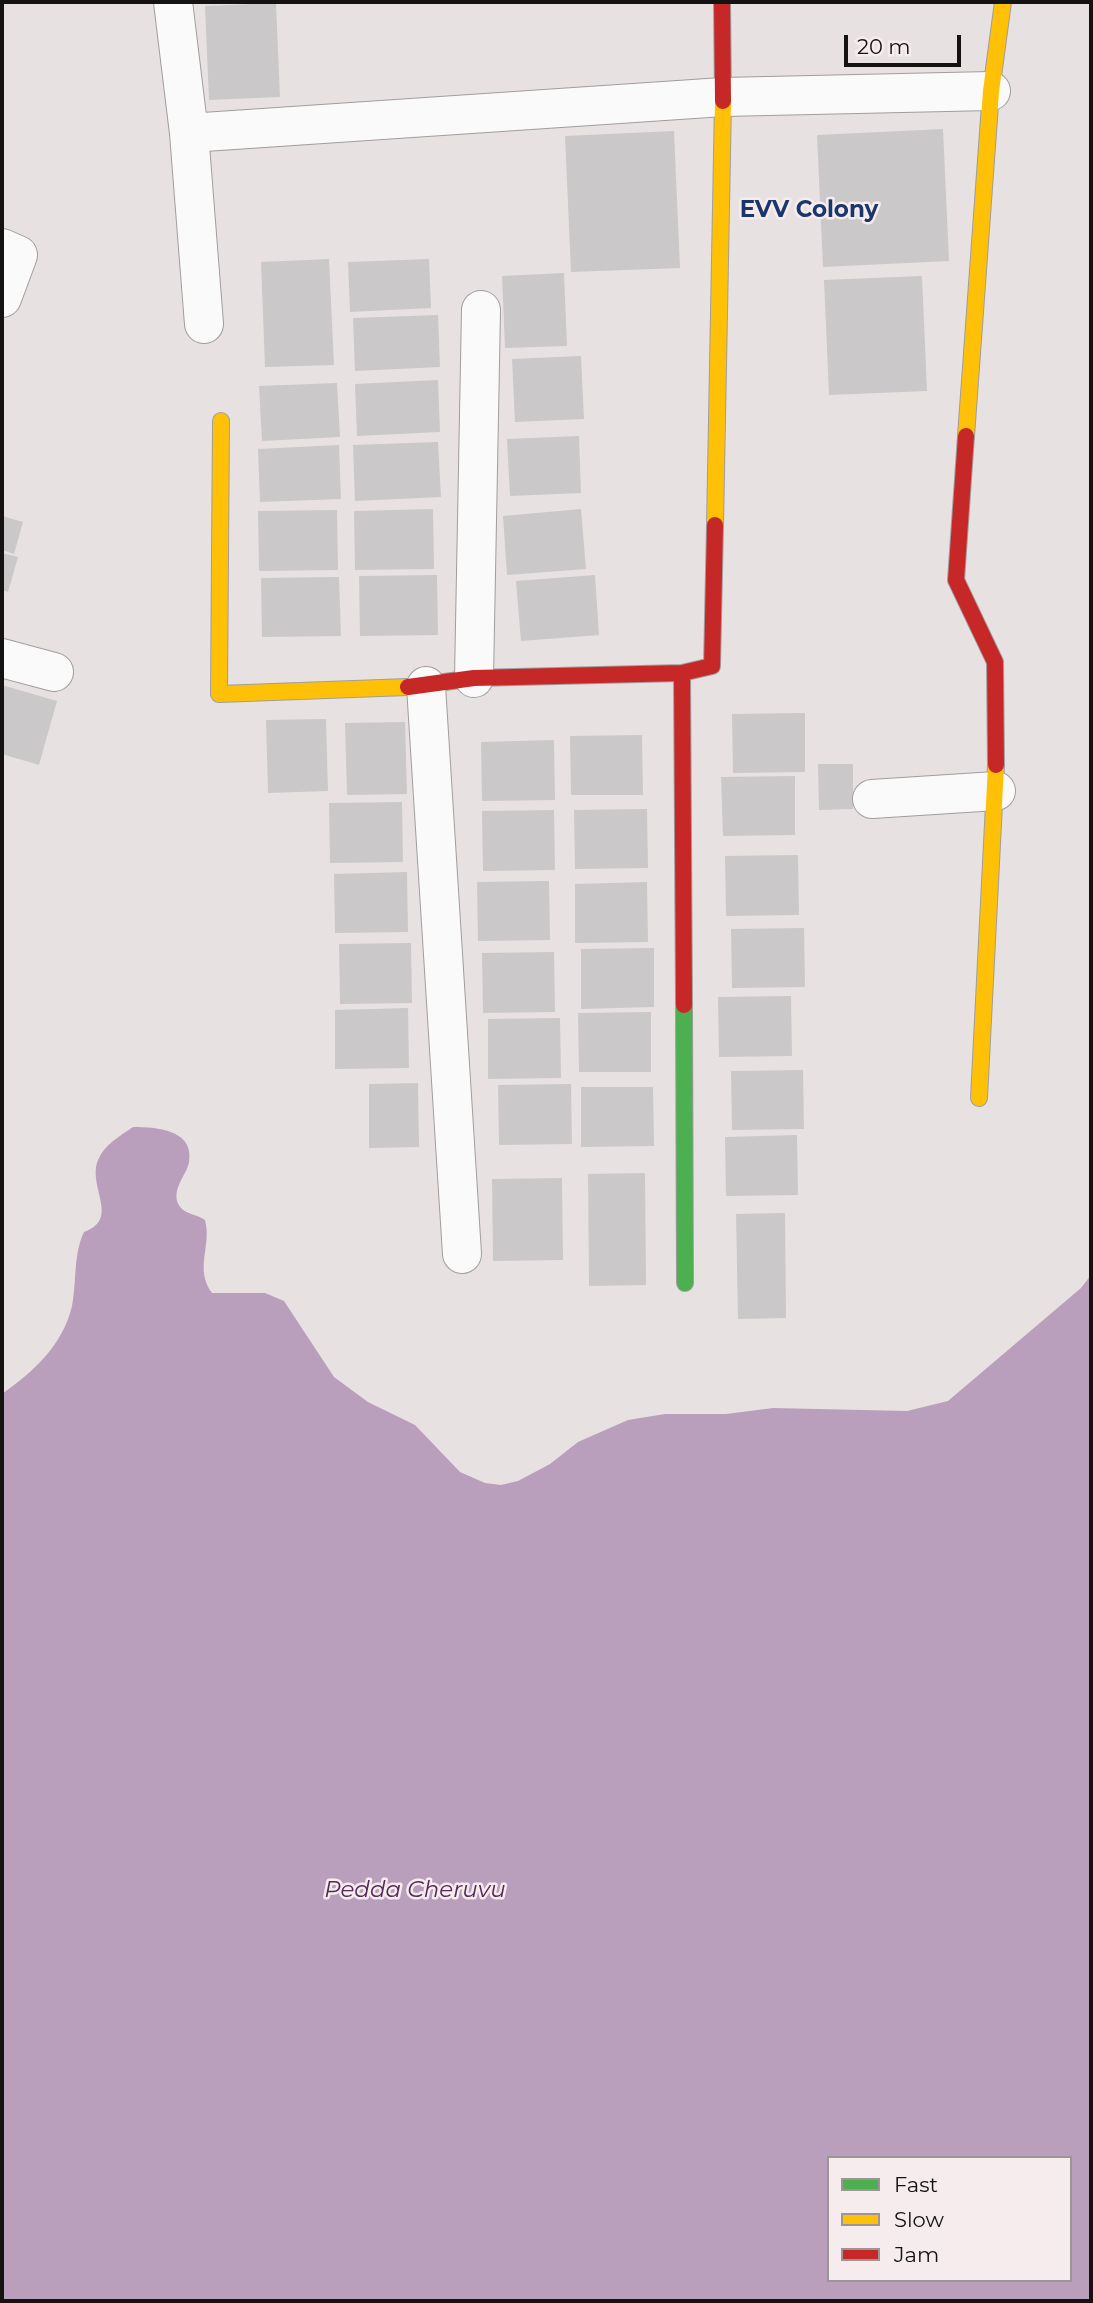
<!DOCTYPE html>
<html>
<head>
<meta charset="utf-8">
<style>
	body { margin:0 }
	#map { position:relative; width:1093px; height:2303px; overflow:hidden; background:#e7e1e2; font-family:Montserrat,sans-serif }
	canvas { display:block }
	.frame { position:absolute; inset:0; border:4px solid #151212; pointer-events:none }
	.legend { position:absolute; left:827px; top:2156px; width:245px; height:126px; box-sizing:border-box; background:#f6ecee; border:2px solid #9c9596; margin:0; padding:9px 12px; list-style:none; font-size:21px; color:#151212 }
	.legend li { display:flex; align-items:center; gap:14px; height:35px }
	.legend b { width:35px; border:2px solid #9c9596 }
	.scale { position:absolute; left:844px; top:35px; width:117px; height:32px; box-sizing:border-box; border:4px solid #151212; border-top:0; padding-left:9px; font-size:21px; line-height:24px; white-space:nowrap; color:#151212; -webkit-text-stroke:5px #f6ecee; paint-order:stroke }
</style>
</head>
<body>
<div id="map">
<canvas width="1093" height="2303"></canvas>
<div class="frame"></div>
<ul class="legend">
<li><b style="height:9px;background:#4caf50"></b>Fast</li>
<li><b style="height:9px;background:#ffc107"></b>Slow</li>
<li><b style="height:9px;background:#c62828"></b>Jam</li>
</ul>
<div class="scale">20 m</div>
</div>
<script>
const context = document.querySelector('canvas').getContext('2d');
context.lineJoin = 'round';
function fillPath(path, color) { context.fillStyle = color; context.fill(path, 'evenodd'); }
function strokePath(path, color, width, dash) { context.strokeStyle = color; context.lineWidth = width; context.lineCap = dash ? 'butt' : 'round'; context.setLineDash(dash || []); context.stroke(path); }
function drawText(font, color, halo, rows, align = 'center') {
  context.font = font + ' Montserrat,sans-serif'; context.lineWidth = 5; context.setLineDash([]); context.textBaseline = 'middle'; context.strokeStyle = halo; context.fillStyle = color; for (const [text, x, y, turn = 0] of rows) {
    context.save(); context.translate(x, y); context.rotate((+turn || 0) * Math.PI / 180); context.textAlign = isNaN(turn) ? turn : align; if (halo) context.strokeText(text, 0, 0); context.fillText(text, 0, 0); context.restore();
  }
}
fillPath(new Path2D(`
	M133 1127C154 1127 195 1129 189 1162 187 1175 168 1192 181 1208 186 1214 198 1215 205 1220 212 1246 194 1269 212 1293H265L284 1301 334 1377 368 1402 415 1425 460 1472 485 1483 501 1485 518 1481 550 1464 578 1442 628 1420 665 1414H726L773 1408 907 1411 948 1401 1081 1288 1091 1275V2301H2V1394C33 1372 63 1345 72 1306 77 1281 73 1255 84 1232 121 1219 87 1187 98 1160 104 1145 120 1136 133 1127ZM829 2158H1070V2280H829Z`), '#ba9fbc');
fillPath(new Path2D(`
	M276 3 280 97 209 100 205 6Z
	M943 129 949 261 823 267 817 135Z
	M674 131 680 268 571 272 565 136Z
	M329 259 334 365 265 367 261 262Z
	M429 259 431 308 350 312 348 262Z
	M564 273 567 346 505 348 502 276Z
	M922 276 927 391 829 395 824 280Z
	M438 315 440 367 355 371 353 318Z
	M581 356 584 419 515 422 512 359Z
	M438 380 440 432 357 436 355 384Z
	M337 383 340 437 262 441 259 386Z
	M579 436 581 493 510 496 507 439Z
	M438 442 441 497 355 501 353 445Z
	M339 445 341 499 260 502 258 449Z
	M433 509 434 569 355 570 354 511Z
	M581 509 586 569 507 575 503 516Z
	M337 510 338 570 259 571 258 511Z
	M2 516 23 522 14 554 2 550Z
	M2 553 18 557 8 592 2 590Z
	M437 575 438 635 360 636 359 576Z
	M595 575 599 635 521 641 516 581Z
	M339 577 341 636 262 637 261 578Z
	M2 685 57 701 39 765 2 754Z
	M805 713V772L733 773 732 714Z
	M326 719 328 791 268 793 266 720Z
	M405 722 407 794 347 795 345 723Z
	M642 735 643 795H571L570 736Z
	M554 740 555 800 482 801 481 742Z
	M818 764H853V809L819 810Z
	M795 776V835L723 836 721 777Z
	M402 802 403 862 330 863 329 803Z
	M647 809 648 868 575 869 574 810Z
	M554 810 555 870 483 871 482 811Z
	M798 855 799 915 726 916 725 856Z
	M407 872 408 932 335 933 334 874Z
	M549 881 550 940 478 941 477 882Z
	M647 882 648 942 575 943V884Z
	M804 928 805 987 732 988 731 929Z
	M411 943 412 1003 340 1004 339 944Z
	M654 948V1007L581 1009V949Z
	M554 952 555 1012 483 1013 482 953Z
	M791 996 792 1056 719 1057 718 997Z
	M408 1008 409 1068 335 1069V1010Z
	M651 1012V1072H579L578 1013Z
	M560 1018 561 1078 488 1079V1019Z
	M803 1070 804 1129 732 1130 731 1071Z
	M418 1083 419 1147 369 1148V1084Z
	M571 1084 572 1144 499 1145 498 1085Z
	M581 1087H653L654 1146 581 1147Z
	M797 1135 798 1195 726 1196 725 1137Z
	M645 1173 646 1285 589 1286 588 1174Z
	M562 1178 563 1260 493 1261 492 1179Z
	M785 1213 786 1318 738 1319 736 1214Z`), '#cbc8c9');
const street = new Path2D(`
	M173 2 189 133 204 324
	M189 133 723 97 991 91
	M2 248 18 255 2 298
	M2 658 54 672
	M474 678 481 310
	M426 686 462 1254
	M872 799 996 791`);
const fast = new Path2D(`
	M684 1005 685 1283`);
const slow = new Path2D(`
	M221 421 219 694 408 687
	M966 436 991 91 1003 2
	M715 525 723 101
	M979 1098 996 765`);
const jam = new Path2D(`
	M722 2 723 101
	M966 436 956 580 995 662 996 765
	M408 687 474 678 682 673
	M684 1005 682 673 712 666 715 525`);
strokePath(street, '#a19d9d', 40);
strokePath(fast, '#a19d9d', 18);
strokePath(slow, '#a19d9d', 18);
strokePath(jam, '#a19d9d', 18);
strokePath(street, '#fbfafb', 38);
strokePath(fast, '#4caf50', 16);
strokePath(slow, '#ffc107', 16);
strokePath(jam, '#c62828', 16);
drawText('bold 23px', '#19376d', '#f6ecee', [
	["EVV Colony",809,210]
]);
drawText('italic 23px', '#56285c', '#f6ecee', [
	["Pedda Cheruvu",415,1890]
]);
</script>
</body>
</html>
